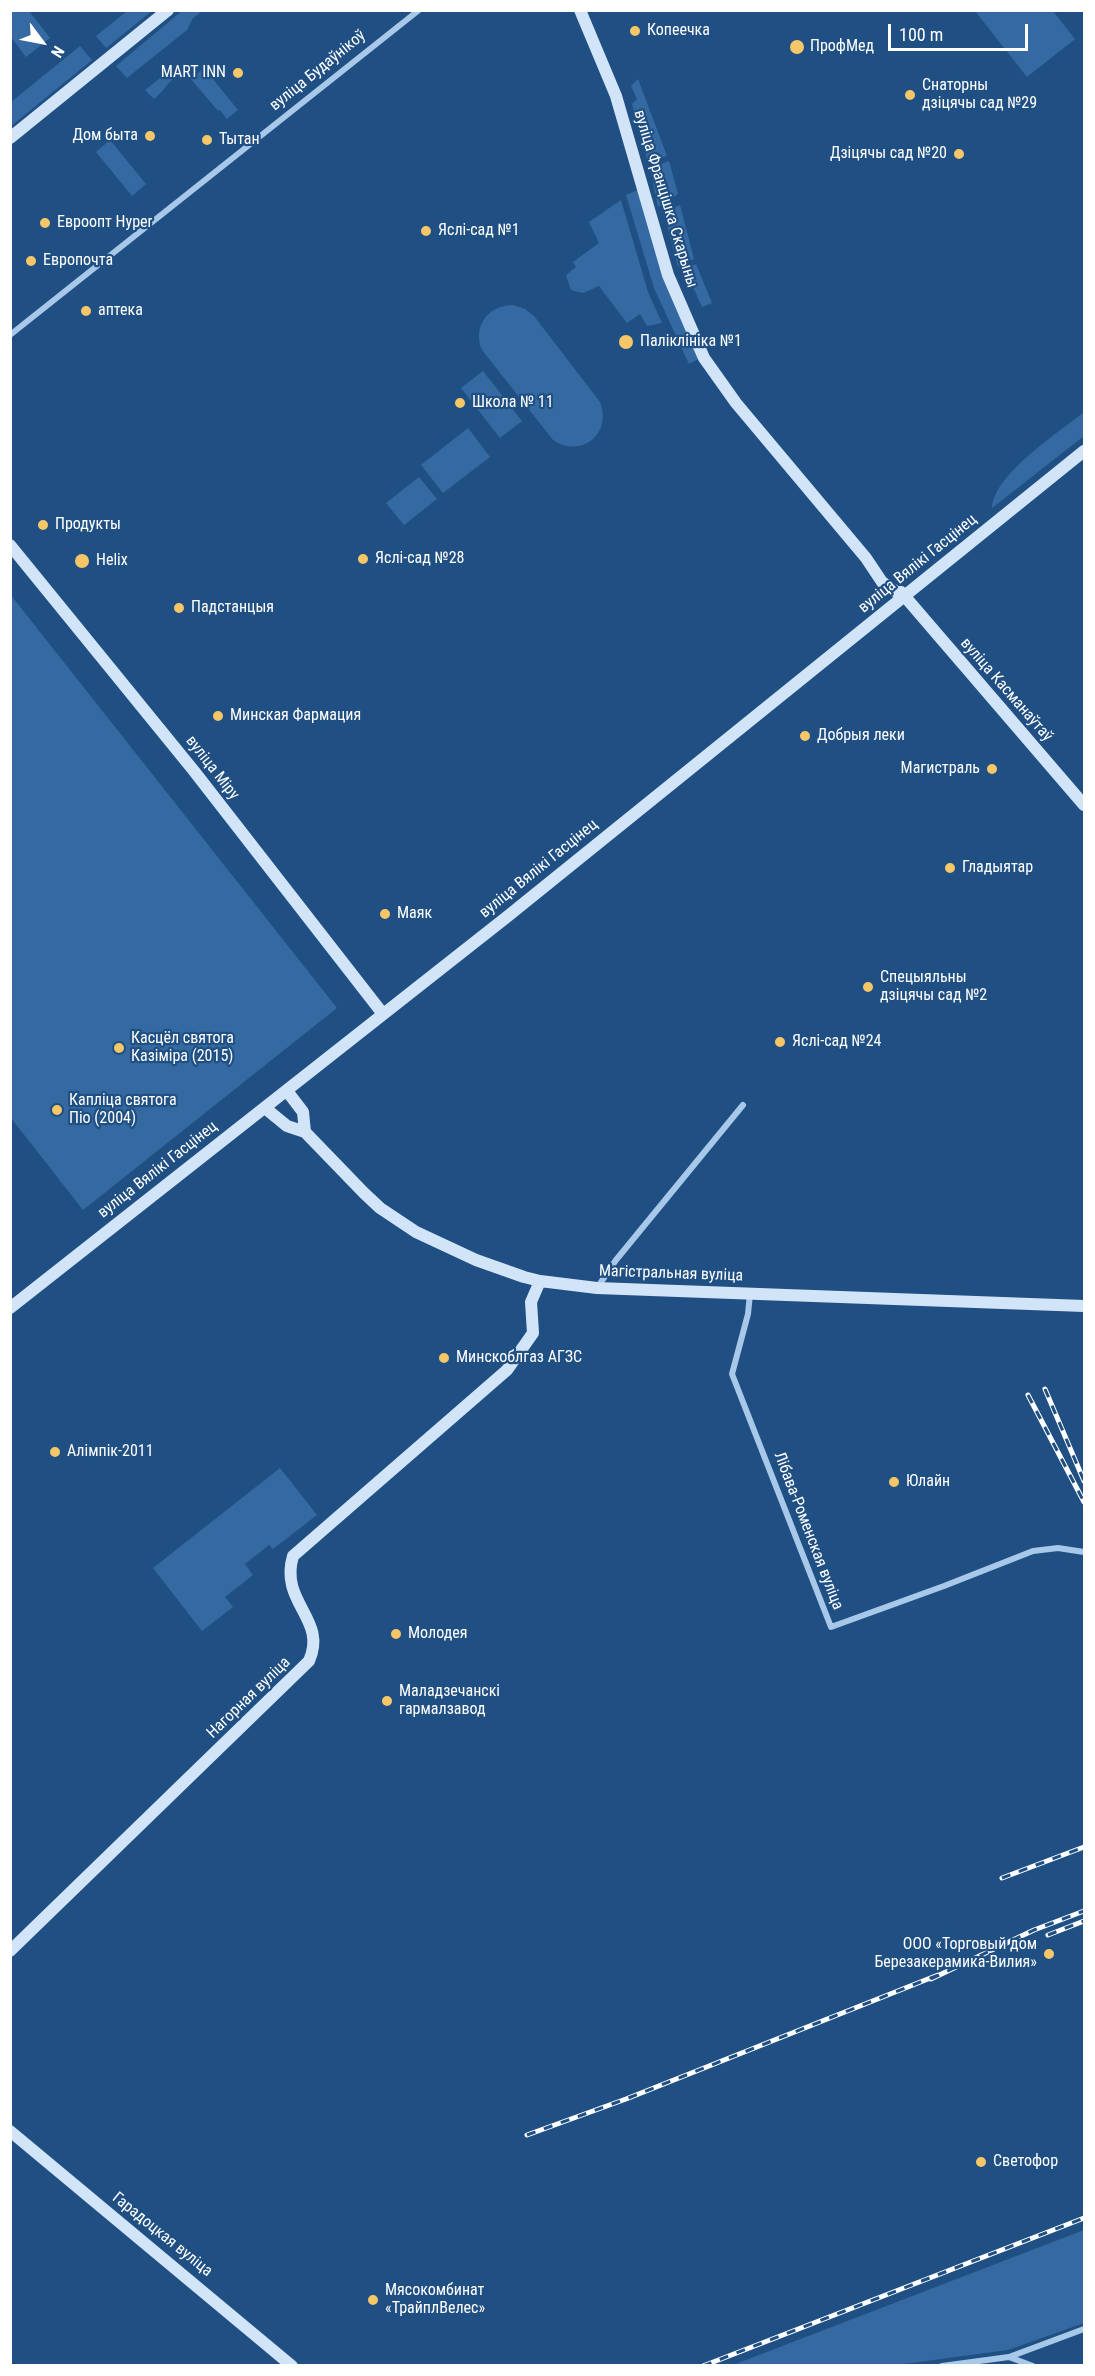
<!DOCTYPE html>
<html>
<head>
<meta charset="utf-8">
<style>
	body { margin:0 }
	#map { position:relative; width:1095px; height:2376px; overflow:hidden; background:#205083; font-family:"Roboto Condensed",sans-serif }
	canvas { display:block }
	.frame { position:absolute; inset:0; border:12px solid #fff; pointer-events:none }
	.north { position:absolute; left:12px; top:12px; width:60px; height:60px; -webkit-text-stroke:4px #205083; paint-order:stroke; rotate:122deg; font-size:16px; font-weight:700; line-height:24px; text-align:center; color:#fff }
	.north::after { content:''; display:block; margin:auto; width:21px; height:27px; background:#fff; clip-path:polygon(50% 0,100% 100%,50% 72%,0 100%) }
	.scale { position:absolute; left:888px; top:24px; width:140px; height:27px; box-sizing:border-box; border:3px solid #fff; border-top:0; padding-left:8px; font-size:18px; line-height:21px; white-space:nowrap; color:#fff; -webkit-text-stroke:4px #205083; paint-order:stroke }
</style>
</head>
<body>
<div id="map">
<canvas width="1095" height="2376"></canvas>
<div class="frame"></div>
<div class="north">N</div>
<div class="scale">100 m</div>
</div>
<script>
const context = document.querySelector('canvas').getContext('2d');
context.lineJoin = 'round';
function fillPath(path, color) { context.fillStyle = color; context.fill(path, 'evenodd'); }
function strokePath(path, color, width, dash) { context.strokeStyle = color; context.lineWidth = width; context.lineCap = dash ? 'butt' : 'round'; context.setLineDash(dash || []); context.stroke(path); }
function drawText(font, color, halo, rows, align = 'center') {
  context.font = font + ' "Roboto Condensed",sans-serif'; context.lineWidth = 4.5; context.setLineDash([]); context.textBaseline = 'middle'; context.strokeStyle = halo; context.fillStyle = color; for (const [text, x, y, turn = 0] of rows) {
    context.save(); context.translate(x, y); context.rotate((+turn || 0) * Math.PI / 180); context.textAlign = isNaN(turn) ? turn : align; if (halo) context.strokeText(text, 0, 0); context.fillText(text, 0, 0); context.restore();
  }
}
fillPath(new Path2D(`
	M183 10 202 11 193 18 187 30 127 78 116 66Z
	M29 11 50 38 26 57 11 37V11Z
	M127 11H152L106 48 96 36Z
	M975 11H1053L1075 39 1027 77Z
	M80 46 92 60 11 126V102Z
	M173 68 178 74C168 82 164 91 154 99L145 90Z
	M204 68 238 110 227 119 220 110 218 111 191 79Z
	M638 79 667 156 648 162 632 104 637 99 631 86Z
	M110 140 146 184 132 196 96 152Z
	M669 161 678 194 658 207 650 168Z
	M638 190 700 358 689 364 654 288 626 195Z
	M621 200 648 292 662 323 647 326 640 314 627 323 599 286 583 293 571 290 566 275 576 267 573 262 599 243 589 222Z
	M680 205 694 259 678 267 664 213Z
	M696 264 712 303 702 307 685 269Z
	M513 305 525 309 534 316 600 402C613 434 580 459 553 440L482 350C472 327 488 305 513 305Z
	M483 371 522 421 500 438 461 388Z
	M1084 412V436L992 508C994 474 1058 433 1084 412Z
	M468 428 490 457 443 493 421 465Z
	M419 477 437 499 404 525 386 503Z
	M10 594 337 1008 83 1210 11 1118Z
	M280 1468 317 1515 273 1549 269 1545 245 1564 253 1575 225 1597 233 1607 202 1631 153 1568Z
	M1084 2230V2323L1008 2350 896 2365H733Z`), '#346aa1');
strokePath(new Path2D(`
	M10 335 419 10
	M597 1288 616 1260 743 1105
	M750 1294 748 1314 732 1374 831 1627 944 1586 1033 1551 1058 1548 1084 1552
	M1009 2357 1033 2366
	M942 2366 1009 2357 1084 2329`), '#a7c8e9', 6);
strokePath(new Path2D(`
	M580 10 616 96 668 275 704 358 736 403 866 558 882 582 904 597
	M10 138 168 10
	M10 545 194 771 383 1014
	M901 592 1084 805
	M287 1091 303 1112 305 1132
	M265 1108 287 1126 305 1132 364 1193 380 1208 416 1232 476 1260 524 1277 540 1281 597 1288 1084 1306
	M10 1308 508 916 1084 451
	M10 1951 309 1661C328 1619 279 1603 293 1556L507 1370 533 1333 531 1302 540 1281
	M10 2131 292 2366`), '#d2e4f7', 12);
const rail = new Path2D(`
	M1045 1389 1084 1481
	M1028 1395 1084 1502
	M1002 1878 1084 1847
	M1048 1935 1084 1921
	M931 1979 1034 1930 1084 1911
	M527 2135 626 2099 938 1975
	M703 2366 1084 2218`);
strokePath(rail, '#fff', 5);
strokePath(rail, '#205083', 3, [9]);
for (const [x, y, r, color] of [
	[635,31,6,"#f6c768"],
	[797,47,8,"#f6c768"],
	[238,73,6,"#f6c768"],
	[910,95,6,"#f6c768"],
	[150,136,6,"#f6c768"],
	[207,140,6,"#f6c768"],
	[959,154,6,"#f6c768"],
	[45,223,6,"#f6c768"],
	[426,231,6,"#f6c768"],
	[31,261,6,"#f6c768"],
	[86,311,6,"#f6c768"],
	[626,342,8,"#f6c768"],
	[460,403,6,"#f6c768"],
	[43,525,6,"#f6c768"],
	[363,559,6,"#f6c768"],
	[82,561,8,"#f6c768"],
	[179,608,6,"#f6c768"],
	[218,716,6,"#f6c768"],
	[805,736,6,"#f6c768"],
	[992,769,6,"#f6c768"],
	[950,868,6,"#f6c768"],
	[385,914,6,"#f6c768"],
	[868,987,6,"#f6c768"],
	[780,1042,6,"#f6c768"],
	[119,1048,6,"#f6c768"],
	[57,1110,6,"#f6c768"],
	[444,1358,6,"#f6c768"],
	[55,1452,6,"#f6c768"],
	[894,1482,6,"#f6c768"],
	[396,1634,6,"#f6c768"],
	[387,1701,6,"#f6c768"],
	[1049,1954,6,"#f6c768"],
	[981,2162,6,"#f6c768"],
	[373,2300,6,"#f6c768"]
]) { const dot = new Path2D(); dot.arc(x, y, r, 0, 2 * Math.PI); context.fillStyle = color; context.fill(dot); strokePath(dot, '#205083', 2); }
drawText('16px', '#fff', '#205083', [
	["Копеечка",647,31],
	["ПрофМед",810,47],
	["MART INN",226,73,"right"],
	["Снаторны",922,86],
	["дзіцячы сад №29",922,104],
	["Дом быта",138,136,"right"],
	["Тытан",219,140],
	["Дзіцячы сад №20",947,154,"right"],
	["Евроопт Hyper",57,223],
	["Яслі-сад №1",438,231],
	["Европочта",43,261],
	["аптека",98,311],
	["Паліклініка №1",640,342],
	["Школа № 11",472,403],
	["Продукты",55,525],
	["Яслі-сад №28",375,559],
	["Helix",96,561],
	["Падстанцыя",191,608],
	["Минская Фармация",230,716],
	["Добрыя леки",817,736],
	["Магистраль",980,769,"right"],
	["Гладыятар",962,868],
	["Маяк",397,914],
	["Спецыяльны",880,978],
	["дзіцячы сад №2",880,996],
	["Касцёл святога",131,1039],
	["Казіміра (2015)",131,1057],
	["Яслі-сад №24",792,1042],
	["Капліца святога",69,1101],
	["Піо (2004)",69,1119],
	["Минскоблгаз АГЗС",456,1358],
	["Алімпік-2011",67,1452],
	["Юлайн",906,1482],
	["Молодея",408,1634],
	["Маладзечанскі",399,1692],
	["гармалзавод",399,1710],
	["ООО «Торговый дом",1037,1945,"right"],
	["Березакерамика-Вилия»",1037,1963,"right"],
	["Светофор",993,2162],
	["Мясокомбинат",385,2291],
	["«ТрайплВелес»",385,2309]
], 'left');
drawText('16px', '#fff', '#205083', [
	["вуліца Будаўнікоў",318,71,-39],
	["вуліца Францішка Скарыны",665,199,73],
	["вуліца Вялікі Гасцінец",918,564,-39],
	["вуліца Касманаўтаў",1006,690,49],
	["вуліца Міру",212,768,52],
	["вуліца Вялікі Гасцінец",539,869,-39],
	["вуліца Вялікі Гасцінец",158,1170,-38],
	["Магістральная вуліца",671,1274,2],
	["Лібава-Роменская вуліца",808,1531,69],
	["Нагорная вуліца",249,1698,-44],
	["Гарадоцкая вуліца",162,2235,39]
]);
</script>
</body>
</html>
